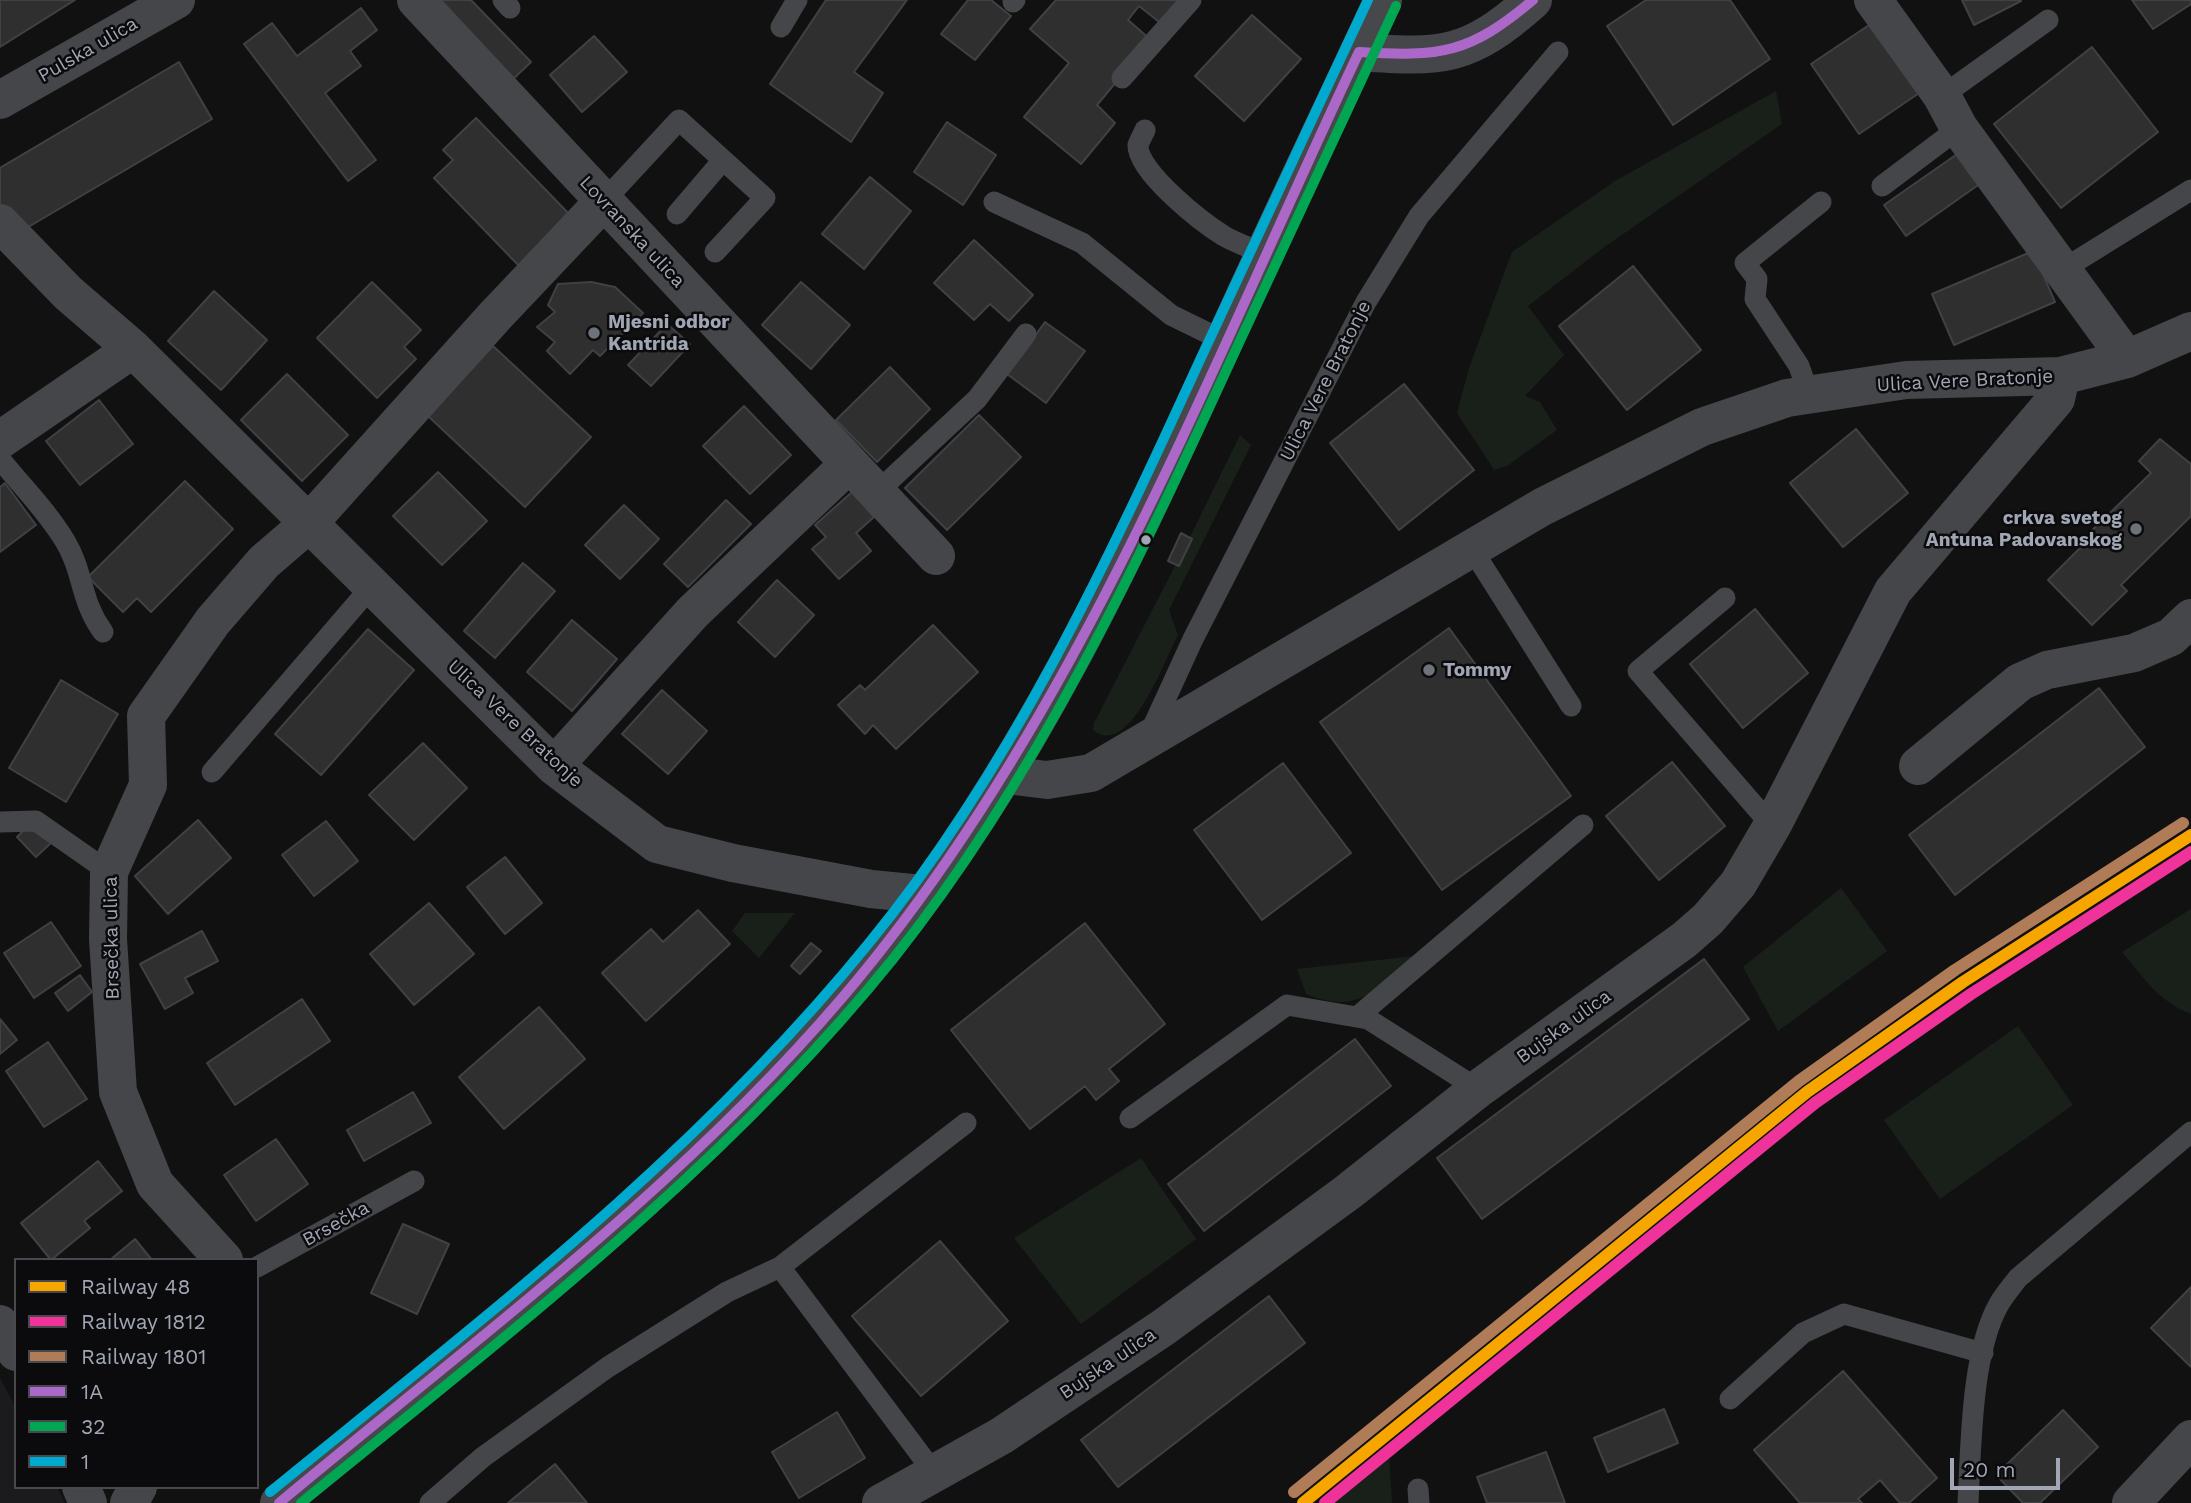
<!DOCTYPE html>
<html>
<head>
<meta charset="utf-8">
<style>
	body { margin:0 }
	#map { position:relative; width:2191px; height:1503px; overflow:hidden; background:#111; font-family:"Work Sans",sans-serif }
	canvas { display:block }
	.legend { position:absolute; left:14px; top:1258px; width:245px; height:231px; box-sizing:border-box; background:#0b0b0d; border:2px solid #47494f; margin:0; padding:9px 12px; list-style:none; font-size:21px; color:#a0a6b3 }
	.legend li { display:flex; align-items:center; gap:14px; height:35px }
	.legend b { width:35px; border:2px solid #47494f }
	.scale { position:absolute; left:1950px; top:1458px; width:110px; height:32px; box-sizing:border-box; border:4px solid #a0a6b3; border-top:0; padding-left:9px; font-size:21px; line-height:24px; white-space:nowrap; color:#a0a6b3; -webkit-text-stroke:5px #0b0b0d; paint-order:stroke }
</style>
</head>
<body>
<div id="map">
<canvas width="2191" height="1503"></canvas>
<ul class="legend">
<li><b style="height:9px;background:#f7a600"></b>Railway 48</li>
<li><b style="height:9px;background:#ef339a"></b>Railway 1812</li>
<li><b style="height:9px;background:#b07c57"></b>Railway 1801</li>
<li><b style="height:9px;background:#ac68c9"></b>1A</li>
<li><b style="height:9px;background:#00a651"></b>32</li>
<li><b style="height:9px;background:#00a9ce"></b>1</li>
</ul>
<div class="scale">20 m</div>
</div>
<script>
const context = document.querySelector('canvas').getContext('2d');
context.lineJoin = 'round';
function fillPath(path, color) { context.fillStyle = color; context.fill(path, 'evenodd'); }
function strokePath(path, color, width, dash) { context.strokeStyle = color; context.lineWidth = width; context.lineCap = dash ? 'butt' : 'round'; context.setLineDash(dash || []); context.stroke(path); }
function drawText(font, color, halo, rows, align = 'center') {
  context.font = font + ' "Work Sans",sans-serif'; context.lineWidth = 5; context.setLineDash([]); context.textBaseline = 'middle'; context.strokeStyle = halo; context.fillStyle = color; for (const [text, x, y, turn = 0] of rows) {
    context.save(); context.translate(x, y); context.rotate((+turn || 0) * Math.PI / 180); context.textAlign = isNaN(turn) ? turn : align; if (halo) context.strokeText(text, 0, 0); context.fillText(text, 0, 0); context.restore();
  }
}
fillPath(new Path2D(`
	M0 1378 16 1408V1487H57L65 1503H0Z`), '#1b1b1d');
fillPath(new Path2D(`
	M1776 91 1782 124 1603 248 1528 306 1564 355 1525 396 1540 402 1557 430 1507 466 1494 470 1457 413 1469 368 1512 252 1615 181Z
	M1240 435 1251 445 1169 610 1178 635C1165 659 1129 760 1093 730L1094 723 1176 564 1179 565 1192 539 1190 537Z
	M1841 888 1887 951 1778 1031 1743 967Z
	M2191 909V1014C2159 1002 2143 977 2122 952Z
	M745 913H795L759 958 732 931Z
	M1415 956C1377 989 1359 1016 1306 994L1297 969Z
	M2018 1026 2073 1105 1940 1199 1884 1120Z
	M1141 1158 1196 1239 1081 1324 1014 1238Z
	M1389 1455 1392 1503H1331Z`), '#19201a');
const building = new Path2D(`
	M0 0H75L0 47Z
	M430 0H471L531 62 509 83Z
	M826 0H907L854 72 883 93 851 142 770 84Z
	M968 0H991L1011 16 975 60 941 34Z
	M1056 0H1180L1163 25 1139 6 1128 20 1151 40 1097 105 1115 123 1081 164 1024 117 1069 63 1030 29Z
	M1646 0H1730L1770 59 1673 125 1607 26Z
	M1962 0H2020L2021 1 1974 25Z
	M2132 0H2191V4L2153 29Z
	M361 8 377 30 350 51 361 66 325 93 376 160 348 181 244 44 272 23 297 56Z
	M1252 15 1301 59 1244 121 1195 76Z
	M1878 19 1925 89 1859 134 1811 64Z
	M594 36 627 72 582 112 550 75Z
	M2092 47 2158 132 2061 208 1994 124Z
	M179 62 212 119 13 236 0 213V168Z
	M476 118 573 218 521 268 434 178 453 160 443 150Z
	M947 122 996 155 963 205 914 172Z
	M1960 152 1981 183 1906 236 1884 205Z
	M870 177 911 211 864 269 822 234Z
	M974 240 1033 295 1009 321 990 304 974 320 934 283Z
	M2033 251 2055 302 1954 345 1932 294Z
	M1633 266 1701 350 1627 410 1559 326Z
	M372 282 421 330 404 347 416 359 377 398 317 338Z
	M591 282 615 287 643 313 600 356 593 350 570 374 547 351 555 342 537 327 555 312 548 305 558 284Z
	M801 282 850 325 811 369 762 325Z
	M214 291 267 340 221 390 168 341Z
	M1045 322 1085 351 1046 403 1007 374Z
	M667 324 690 344 651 386 628 365Z
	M493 346 591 437 525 507 428 416Z
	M890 367 930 409 877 462 836 420Z
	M287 374 348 435 302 481 241 420Z
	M1404 384 1474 470 1399 530 1330 443Z
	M99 400 133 444 80 485 46 441Z
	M744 406 791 455 750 494 703 446Z
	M979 415 1021 457 947 530 905 488Z
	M1856 429 1908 493 1843 547 1790 483Z
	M2160 439 2191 464V516L2121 585 2127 591 2092 625 2048 580 2083 545 2080 542 2151 473 2139 461Z
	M438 472 487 521 442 565 393 516Z
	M185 481 233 529 151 612 137 598 123 612 88 577Z
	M5 483 36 525 0 552V487Z
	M852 492 874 517 856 533 871 551 839 579 812 549 826 537 815 525Z
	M726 500 751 524 688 587 664 564Z
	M624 505 659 539 620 579 585 545Z
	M1181 533 1192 539 1179 566 1168 561Z
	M523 563 555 591 495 658 464 631Z
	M777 580 814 615 775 657 738 622Z
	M1755 609 1808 673 1743 728 1690 664Z
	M572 620 617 659 572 711 527 672Z
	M933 625 978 672 896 749 873 725 865 734 838 705 860 685 865 690Z
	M1449 628 1571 796 1442 890 1320 722Z
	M368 629 414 670 321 775 275 734Z
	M61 680 118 714 66 802 9 768Z
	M2099 688 2145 747 1955 895 1909 835Z
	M662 690 707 731 668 774 622 734Z
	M423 743 467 788 414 840 369 795Z
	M1672 762 1725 826 1659 880 1606 816Z
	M1283 763 1351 853 1262 920 1194 830Z
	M198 820 231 858 168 914 135 876Z
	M33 821 53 841 36 857 17 837Z
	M326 821 358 861 314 896 282 855Z
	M505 857 542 903 505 934 467 887Z
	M429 903 474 954 414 1005 370 954Z
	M698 910 730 944 646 1021 602 973 651 929 663 942Z
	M51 922 81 966 34 998 4 953Z
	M1085 923 1165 1024 1109 1069 1119 1081 1096 1100 1085 1086 1030 1129 951 1030Z
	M202 931 218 961 185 978 193 993 165 1009 140 964Z
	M811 943 821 951 800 974 791 966Z
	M1704 959 1749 1019 1482 1219 1437 1158Z
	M80 975 92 992 68 1011 55 993Z
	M302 999 330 1041 235 1105 207 1063Z
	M539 1007 585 1059 504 1129 459 1077Z
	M0 1019 17 1040 0 1054Z
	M1355 1039 1391 1086 1204 1231 1168 1184Z
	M48 1042 87 1099 44 1127 6 1071Z
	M413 1092 431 1123 364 1161 347 1130Z
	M276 1139 308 1184 256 1221 224 1175Z
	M98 1161 122 1191 84 1221 90 1228 51 1260 21 1223Z
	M403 1224 449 1244 417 1314 371 1293Z
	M135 1239 152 1260H110Z
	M940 1241 1008 1321 921 1396 852 1316Z
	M2191 1287V1367L2151 1328Z
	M1269 1296 1305 1343 1118 1487 1081 1440Z
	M1843 1371 1937 1478 1909 1503H1900L1880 1480 1858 1499 1862 1503H1800L1754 1450Z
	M1664 1409 1678 1443 1608 1472 1594 1438Z
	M2063 1410 2098 1447 2040 1503H2023L1996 1475Z
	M837 1412 865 1458 799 1498 772 1452Z
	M1546 1452 1565 1503H1487L1477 1477Z
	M555 1464 587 1503H508L515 1497Z`);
fillPath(building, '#2f2f30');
strokePath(building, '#3f4145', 2);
strokePath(new Path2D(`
	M503 0 510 8
	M1013 2 1015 0
	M781 27 797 0
	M1122 78 1191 0
	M1942 96 2048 20
	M1145 130C1143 135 1139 141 1138 145 1137 172 1203 223 1224 236 1236 243 1251 248 1264 254
	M1882 186 1959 128
	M603 202 679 120 765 198 715 252
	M994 202 1082 243 1171 315 1224 341
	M677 214 723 160
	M2062 270 2191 190
	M1809 395 1799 366 1755 299 1757 279 1745 263 1821 202
	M0 459C21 485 48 512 65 541 84 572 80 601 103 632
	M876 493 977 399 1026 334
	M1472 549 1571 706
	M1725 598 1638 671 1772 826
	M1149 735 1193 639 1366 302 1419 216 1558 52
	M212 772 371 587
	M0 822 36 821 109 872
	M1357 1017 1583 825
	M1130 1118 1287 1005 1368 1019 1478 1089
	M257 1267 414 1181
	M780 1267 935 1474
	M1730 1399 1803 1333 1844 1314 1983 1353
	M1418 1489 1419 1503
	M430 1503 483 1457 608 1367 727 1292 780 1267 966 1123
	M1968 1503C1971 1447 1971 1353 1999 1304 2004 1295 2012 1286 2018 1278L2191 1132`), '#45464a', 21);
strokePath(new Path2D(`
	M416 0 936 556
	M1873 0 1942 96 1959 128 2127 359
	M1359 52C1443 58 1468 58 1533 0
	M0 100 176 0
	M0 223 68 293 133 349 554 766 657 844 733 863 871 889 922 894
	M0 440 133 349
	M554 766 693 612 848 465
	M1918 766 2020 682 2047 670 2134 653 2171 637 2191 618
	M1006 775 1047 780 1091 773 1542 507 1702 427 1787 398 1906 380 2061 376 2127 359 2191 331
	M224 1260 155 1184 118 1092 108 939 109 872 148 785 146 716 213 621 264 562 307 525 495 316 603 202
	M0 1324 16 1352
	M81 1487 88 1503
	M129 1503 138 1487
	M881 1503 1001 1436 1164 1327 1348 1192 1478 1089 1684 940 1708 919 1738 884 1772 826 1893 591 2056 399 2061 376
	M2131 1503 2191 1439`), '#45464a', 38);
strokePath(new Path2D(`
	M279 1503C489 1330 711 1164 882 950 1030 765 1128 552 1226 337 1277 224 1331 112 1383 0`), '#47484c', 38);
strokePath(new Path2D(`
	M1359 52C1441 57 1469 54 1533 0
	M279 1503C472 1342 679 1189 842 998 1076 724 1207 374 1359 52`), '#ac68c9', 10);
strokePath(new Path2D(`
	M301 1503C508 1334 724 1169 893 959 1037 778 1136 567 1232 358 1286 240 1341 123 1396 6`), '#00a651', 10);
strokePath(new Path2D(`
	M270 1492C480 1321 697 1155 869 943 1011 770 1107 563 1200 360 1255 240 1312 120 1368 0`), '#00a9ce', 10);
strokePath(new Path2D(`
	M1303 1503 1807 1092 1963 982 2191 835`), '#f7a600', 12);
strokePath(new Path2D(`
	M1325 1503 1815 1103 1971 994 2191 852`), '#ef339a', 12);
strokePath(new Path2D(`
	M1294 1492 1799 1081 1955 970 2183 823`), '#b07c57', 12);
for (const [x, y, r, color] of [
	[594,333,7,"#6e727a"],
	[2136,529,7,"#6e727a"],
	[1146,540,6,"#a0a6b3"],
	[1429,670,7,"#6e727a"]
]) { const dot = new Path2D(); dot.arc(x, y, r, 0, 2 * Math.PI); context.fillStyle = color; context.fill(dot); strokePath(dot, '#0b0b0d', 2.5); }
drawText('19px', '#a0a6b3', '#0b0b0d', [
	["Pulska ulica",88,50,-30],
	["Lovranska ulica",632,232,47],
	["Ulica Vere Bratonje",1326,381,-63],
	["Ulica Vere Bratonje",1965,381,-3],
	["Ulica Vere Bratonje",515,724,43],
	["Brsečka ulica",112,938,-91],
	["Bujska ulica",1564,1027,-36],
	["Brsečka",336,1224,-29],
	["Bujska ulica",1108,1364,-34]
]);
drawText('bold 19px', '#a0a6b3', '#0b0b0d', [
	["Mjesni odbor",608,322],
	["Kantrida",608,344],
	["crkva svetog",2122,518,"right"],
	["Antuna Padovanskog",2122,540,"right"],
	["Tommy",1443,670]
], 'left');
</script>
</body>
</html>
